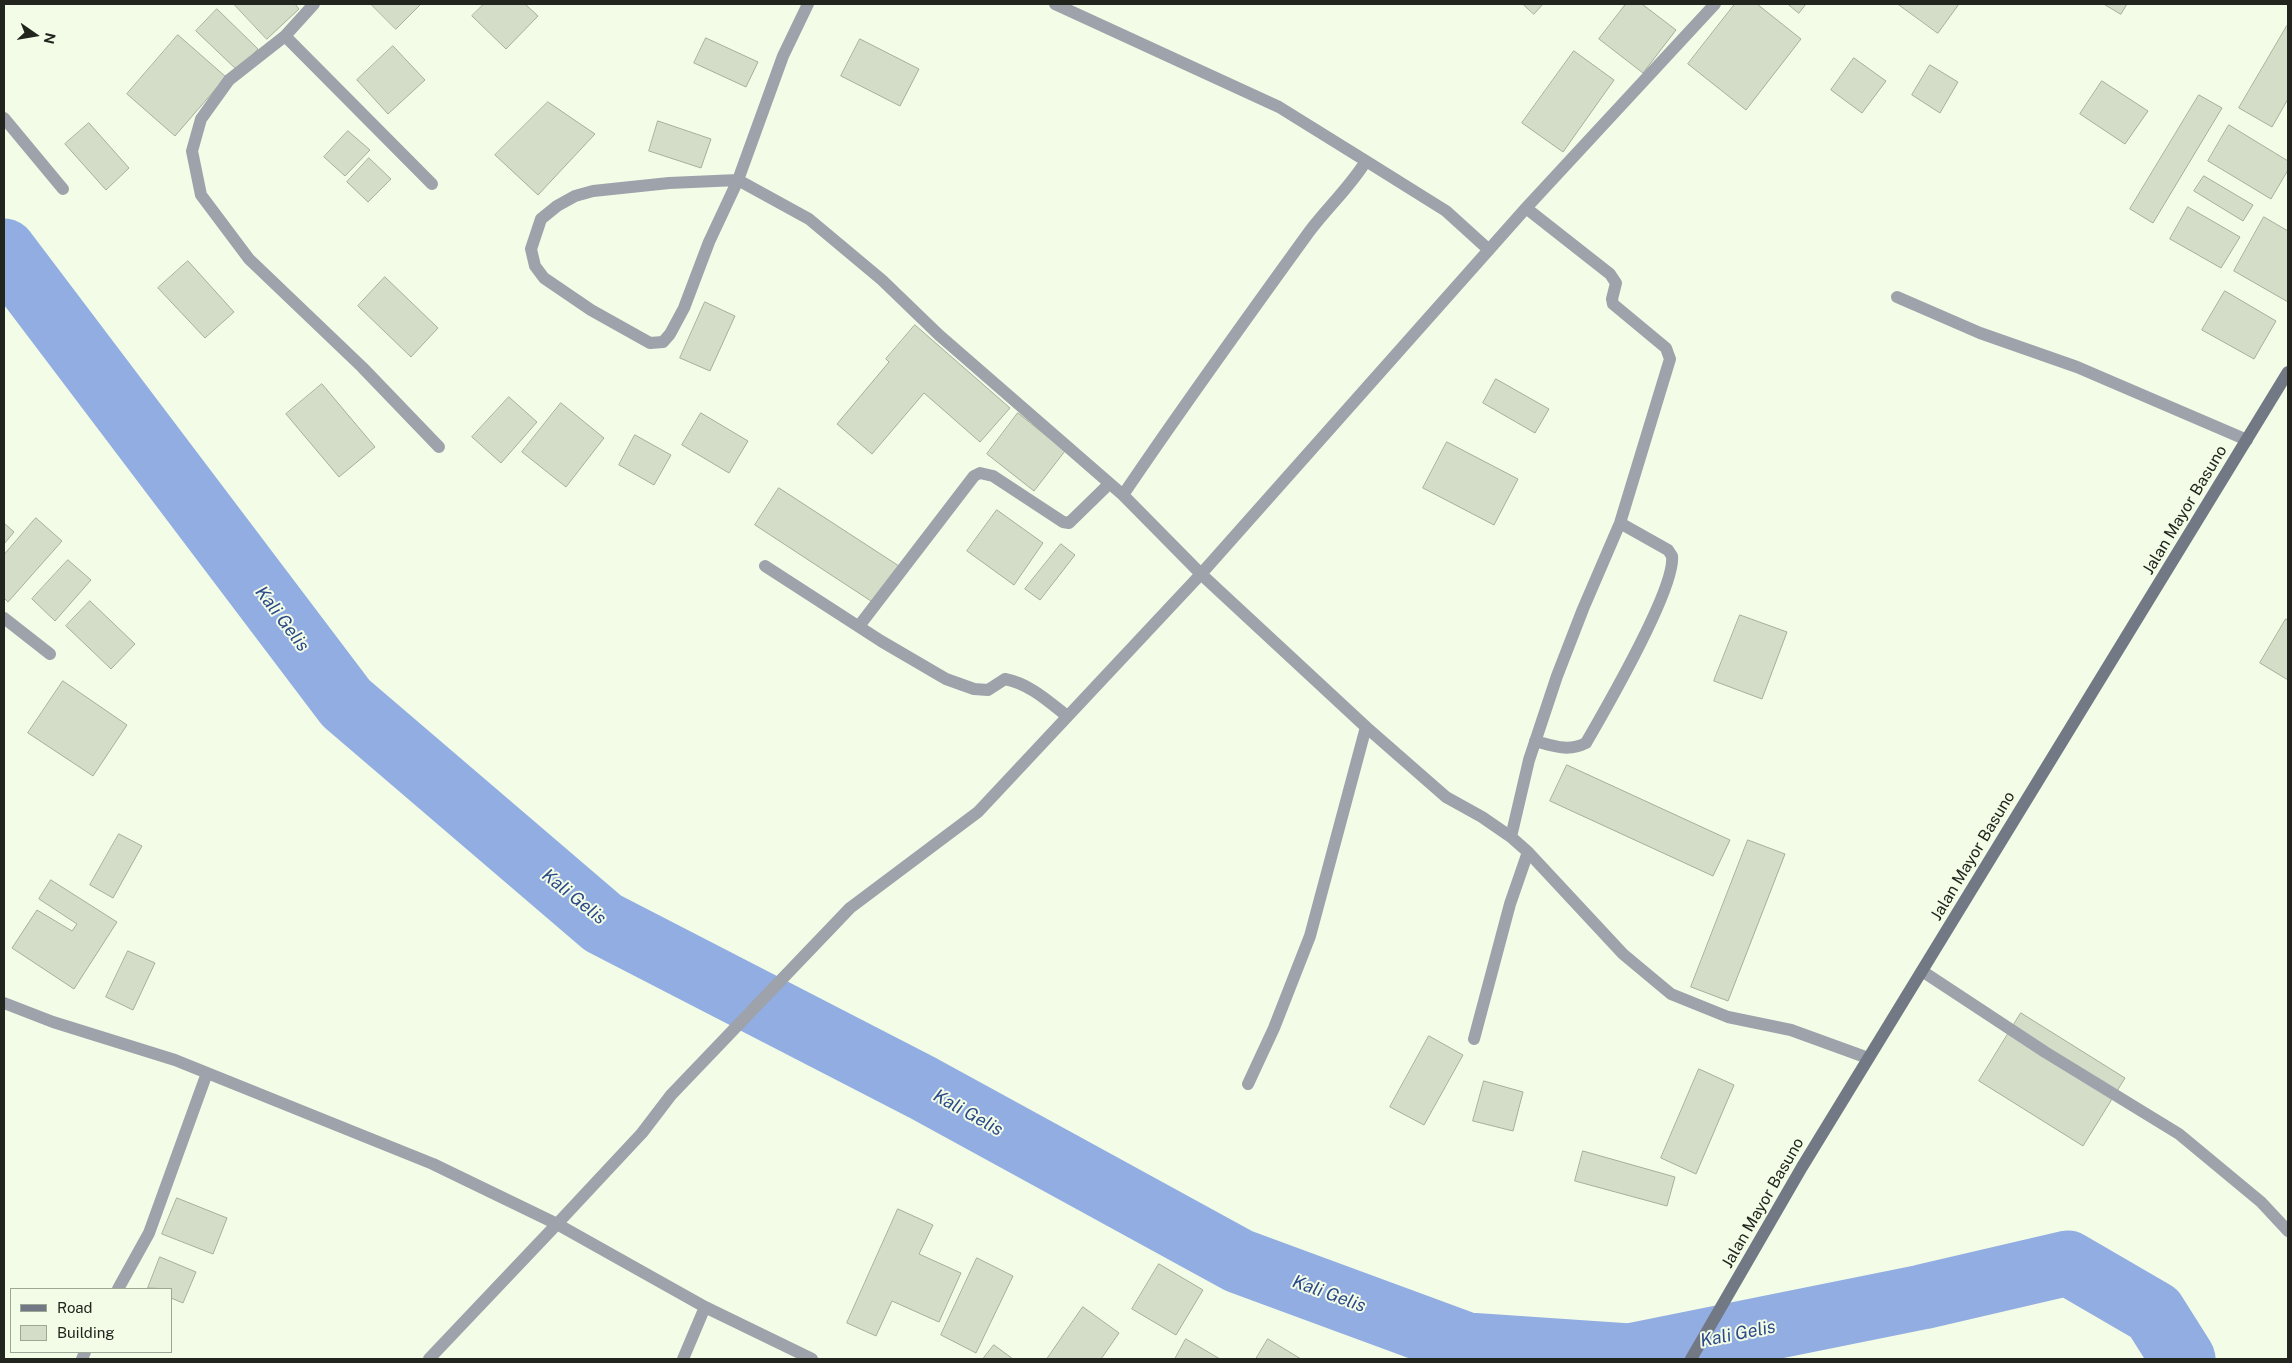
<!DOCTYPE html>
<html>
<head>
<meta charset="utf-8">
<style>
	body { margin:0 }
	#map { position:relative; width:2292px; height:1363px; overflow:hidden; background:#f2fce7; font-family:"Public Sans",sans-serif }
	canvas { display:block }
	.frame { position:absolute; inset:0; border:5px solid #21251d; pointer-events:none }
	.legend { position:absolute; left:10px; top:1288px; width:162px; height:65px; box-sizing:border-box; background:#f2fce7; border:1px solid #9ea696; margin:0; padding:6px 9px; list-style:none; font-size:15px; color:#21251d }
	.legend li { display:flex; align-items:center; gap:10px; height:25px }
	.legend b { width:25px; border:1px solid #9ea696 }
	.north { position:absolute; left:10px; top:10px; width:50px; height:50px; -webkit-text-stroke:4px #f2fce7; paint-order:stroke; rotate:103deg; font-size:14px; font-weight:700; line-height:20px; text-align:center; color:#21251d }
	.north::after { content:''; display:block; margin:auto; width:18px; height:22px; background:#21251d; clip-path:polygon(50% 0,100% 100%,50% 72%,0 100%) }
</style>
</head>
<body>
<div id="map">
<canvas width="2292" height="1363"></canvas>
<div class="frame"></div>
<ul class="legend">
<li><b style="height:6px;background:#727985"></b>Road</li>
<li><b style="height:14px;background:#d3ddc7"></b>Building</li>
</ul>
<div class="north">N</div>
</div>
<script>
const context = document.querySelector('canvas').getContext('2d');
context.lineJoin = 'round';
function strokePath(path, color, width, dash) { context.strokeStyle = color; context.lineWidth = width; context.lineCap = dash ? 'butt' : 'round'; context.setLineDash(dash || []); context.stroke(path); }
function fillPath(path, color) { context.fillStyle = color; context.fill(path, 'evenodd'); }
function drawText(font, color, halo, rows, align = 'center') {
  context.font = font + ' "Public Sans",sans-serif'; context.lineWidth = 4; context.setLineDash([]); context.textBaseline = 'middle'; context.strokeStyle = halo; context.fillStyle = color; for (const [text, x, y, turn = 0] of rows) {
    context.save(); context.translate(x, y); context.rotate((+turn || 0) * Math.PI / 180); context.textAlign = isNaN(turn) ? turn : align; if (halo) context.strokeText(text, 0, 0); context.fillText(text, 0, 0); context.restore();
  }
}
strokePath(new Path2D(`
	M4 251 346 703 603 923 923 1088 1239 1261 1467 1345 1629 1356 1922 1297 2068 1263 2154 1313 2183 1359`), '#92ade1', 65);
const building = new Path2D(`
	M234 4H295L299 9 267 39Z
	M371 4H419L420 5 396 29Z
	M484 4H525L538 16 506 49 472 16Z
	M1523 4H1543L1534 14Z
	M1626 4H1642L1676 30 1643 73 1599 39Z
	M1735 4H1757L1801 39 1746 110 1688 64Z
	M1788 4H1806L1799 13Z
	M1898 4H1959L1938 33Z
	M2104 4H2127L2121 14Z
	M217 9 258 49 237 70 196 31Z
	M2287 26 2288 27V99L2272 127 2239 108Z
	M178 35 226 77 175 136 127 94Z
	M706 38 758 62 746 87 694 63Z
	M860 39 919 69 900 106 841 76Z
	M393 46 425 80 388 114 357 80Z
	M1574 51 1614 80 1563 152 1522 123Z
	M1854 58 1886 81 1862 113 1831 90Z
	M1930 65 1958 82 1940 113 1912 95Z
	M2102 81 2148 111 2125 144 2080 114Z
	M2199 95 2222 108 2153 223 2130 209Z
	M548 102 595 134 538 195 495 155Z
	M658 121 711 139 701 168 649 151Z
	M89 123 129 168 106 190 65 144Z
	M2229 125 2288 161V170L2271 199 2208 161Z
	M348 131 370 150 345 176 324 157Z
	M369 158 391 179 368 202 347 182Z
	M2204 176 2253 205 2243 221 2194 191Z
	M2188 207 2240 237 2221 268 2170 239Z
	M2264 217 2288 231V302L2234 271Z
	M188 261 234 312 205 338 158 288Z
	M385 277 438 328 411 357 358 306Z
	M2225 291 2276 321 2254 359 2202 330Z
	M705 302 735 316 710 371 680 358Z
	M915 325 1010 408 980 442 924 393 872 454 837 424 889 362 886 359Z
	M1496 379 1549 409 1535 433 1483 403Z
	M322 384 375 447 339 477 286 414Z
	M509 397 537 422 501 463 472 437Z
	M561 403 604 438 566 487 522 452Z
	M701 413 748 441 729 473 682 445Z
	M1018 413 1065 451 1034 491 987 454Z
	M635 435 671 455 654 485 619 465Z
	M1447 442 1518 479 1494 525 1423 488Z
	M779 488 899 566 874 603 755 525Z
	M997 510 1043 543 1014 585 967 551Z
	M36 518 62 541 8 602 4 598V555Z
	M4 523 14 532 4 544Z
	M1061 544 1075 555 1040 600 1025 589Z
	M68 560 91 580 55 621 32 599Z
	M90 601 135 644 111 669 66 626Z
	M1740 615 1787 632 1762 699 1714 681Z
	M2286 619 2288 621V680L2260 663Z
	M63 681 127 725 93 776 28 733Z
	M1567 765 1730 840 1713 876 1550 801Z
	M119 834 142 846 113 898 90 885Z
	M1748 840 1785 854 1728 1001 1691 987Z
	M51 880 117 922 74 989 12 948 37 910 72 931 77 924 39 899Z
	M128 951 155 963 133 1010 106 997Z
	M2021 1013 2125 1078 2083 1146 1979 1081Z
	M1429 1036 1463 1055 1424 1125 1390 1107Z
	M1699 1069 1734 1085 1696 1174 1661 1158Z
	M1484 1081 1523 1092 1513 1131 1473 1121Z
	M1583 1151 1675 1177 1667 1206 1575 1181Z
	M177 1198 227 1218 213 1254 162 1234Z
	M898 1209 933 1225 919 1254 961 1273 939 1322 892 1301 876 1336 847 1323Z
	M160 1257 196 1272 183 1303 171 1298V1289L148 1288Z
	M977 1258 1013 1276 976 1353 941 1335Z
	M1159 1264 1203 1290 1176 1335 1132 1309Z
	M1083 1307 1119 1333 1101 1359H1047Z
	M1186 1339 1220 1359H1175Z
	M1268 1339 1301 1359H1256Z
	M994 1345 1013 1359H983Z`);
fillPath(building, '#d3ddc7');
strokePath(building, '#a5af9a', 1);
strokePath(new Path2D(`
	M314 4 285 36 229 80 201 119 192 151 201 195 249 259 362 367 439 447
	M808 4 783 56 738 180 709 242 684 308 670 334 663 342 650 343 591 310 544 278 535 266 531 249 541 219 557 206 575 196 593 191 669 183 738 180 809 219 882 280 939 335 1123 495 1201 574 1366 727 1446 797 1482 817 1511 837 1528 852 1623 954 1671 994 1728 1017 1791 1030 1868 1058
	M1055 4 1279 107 1366 161
	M285 36 432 184
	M4 118 63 189
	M1897 297 1980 333 2077 367 2247 440
	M1123 495C1183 406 1246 319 1309 232 1327 208 1350 187 1366 161L1446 211 1489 250
	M765 566 881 641 946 679 974 689 988 690 1005 679C1030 684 1048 701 1067 716
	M4 618 50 654
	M859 626 974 476 980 473 993 476 1063 522 1069 523 1109 484
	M1535 741C1554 746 1568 752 1586 743 1605 710 1676 588 1672 556L1668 550 1620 523
	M1511 837 1529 760 1557 676 1583 609 1620 523 1670 359 1666 348 1613 304 1612 299 1616 283 1610 274 1526 208
	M1922 971 2045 1052 2179 1134 2261 1202 2288 1231
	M4 1003 53 1022 175 1060 433 1164 557 1224 429 1359
	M1474 1039 1510 904 1528 852
	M1248 1084 1274 1028 1310 936 1366 727
	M118 1289 149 1233 207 1073
	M82 1359 85 1352
	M683 1359 705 1307
	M812 1359 705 1307 557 1224 642 1133 671 1095 850 908 978 812 1201 574 1526 208 1715 4`), '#9da2ab', 12);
strokePath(new Path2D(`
	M1691 1359 1802 1167 2288 372`), '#727985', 12);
drawText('16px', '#21251d', '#f2fce7', [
	["Jalan Mayor Basuno",2185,510,-59],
	["Jalan Mayor Basuno",1973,856,-59],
	["Jalan Mayor Basuno",1763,1203,-60]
]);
drawText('italic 18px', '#2b4988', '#f2fce7', [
	["Kali Gelis",282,619,53],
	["Kali Gelis",574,897,39],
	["Kali Gelis",968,1113,29],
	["Kali Gelis",1329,1294,20],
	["Kali Gelis",1738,1334,-11]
]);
</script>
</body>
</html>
